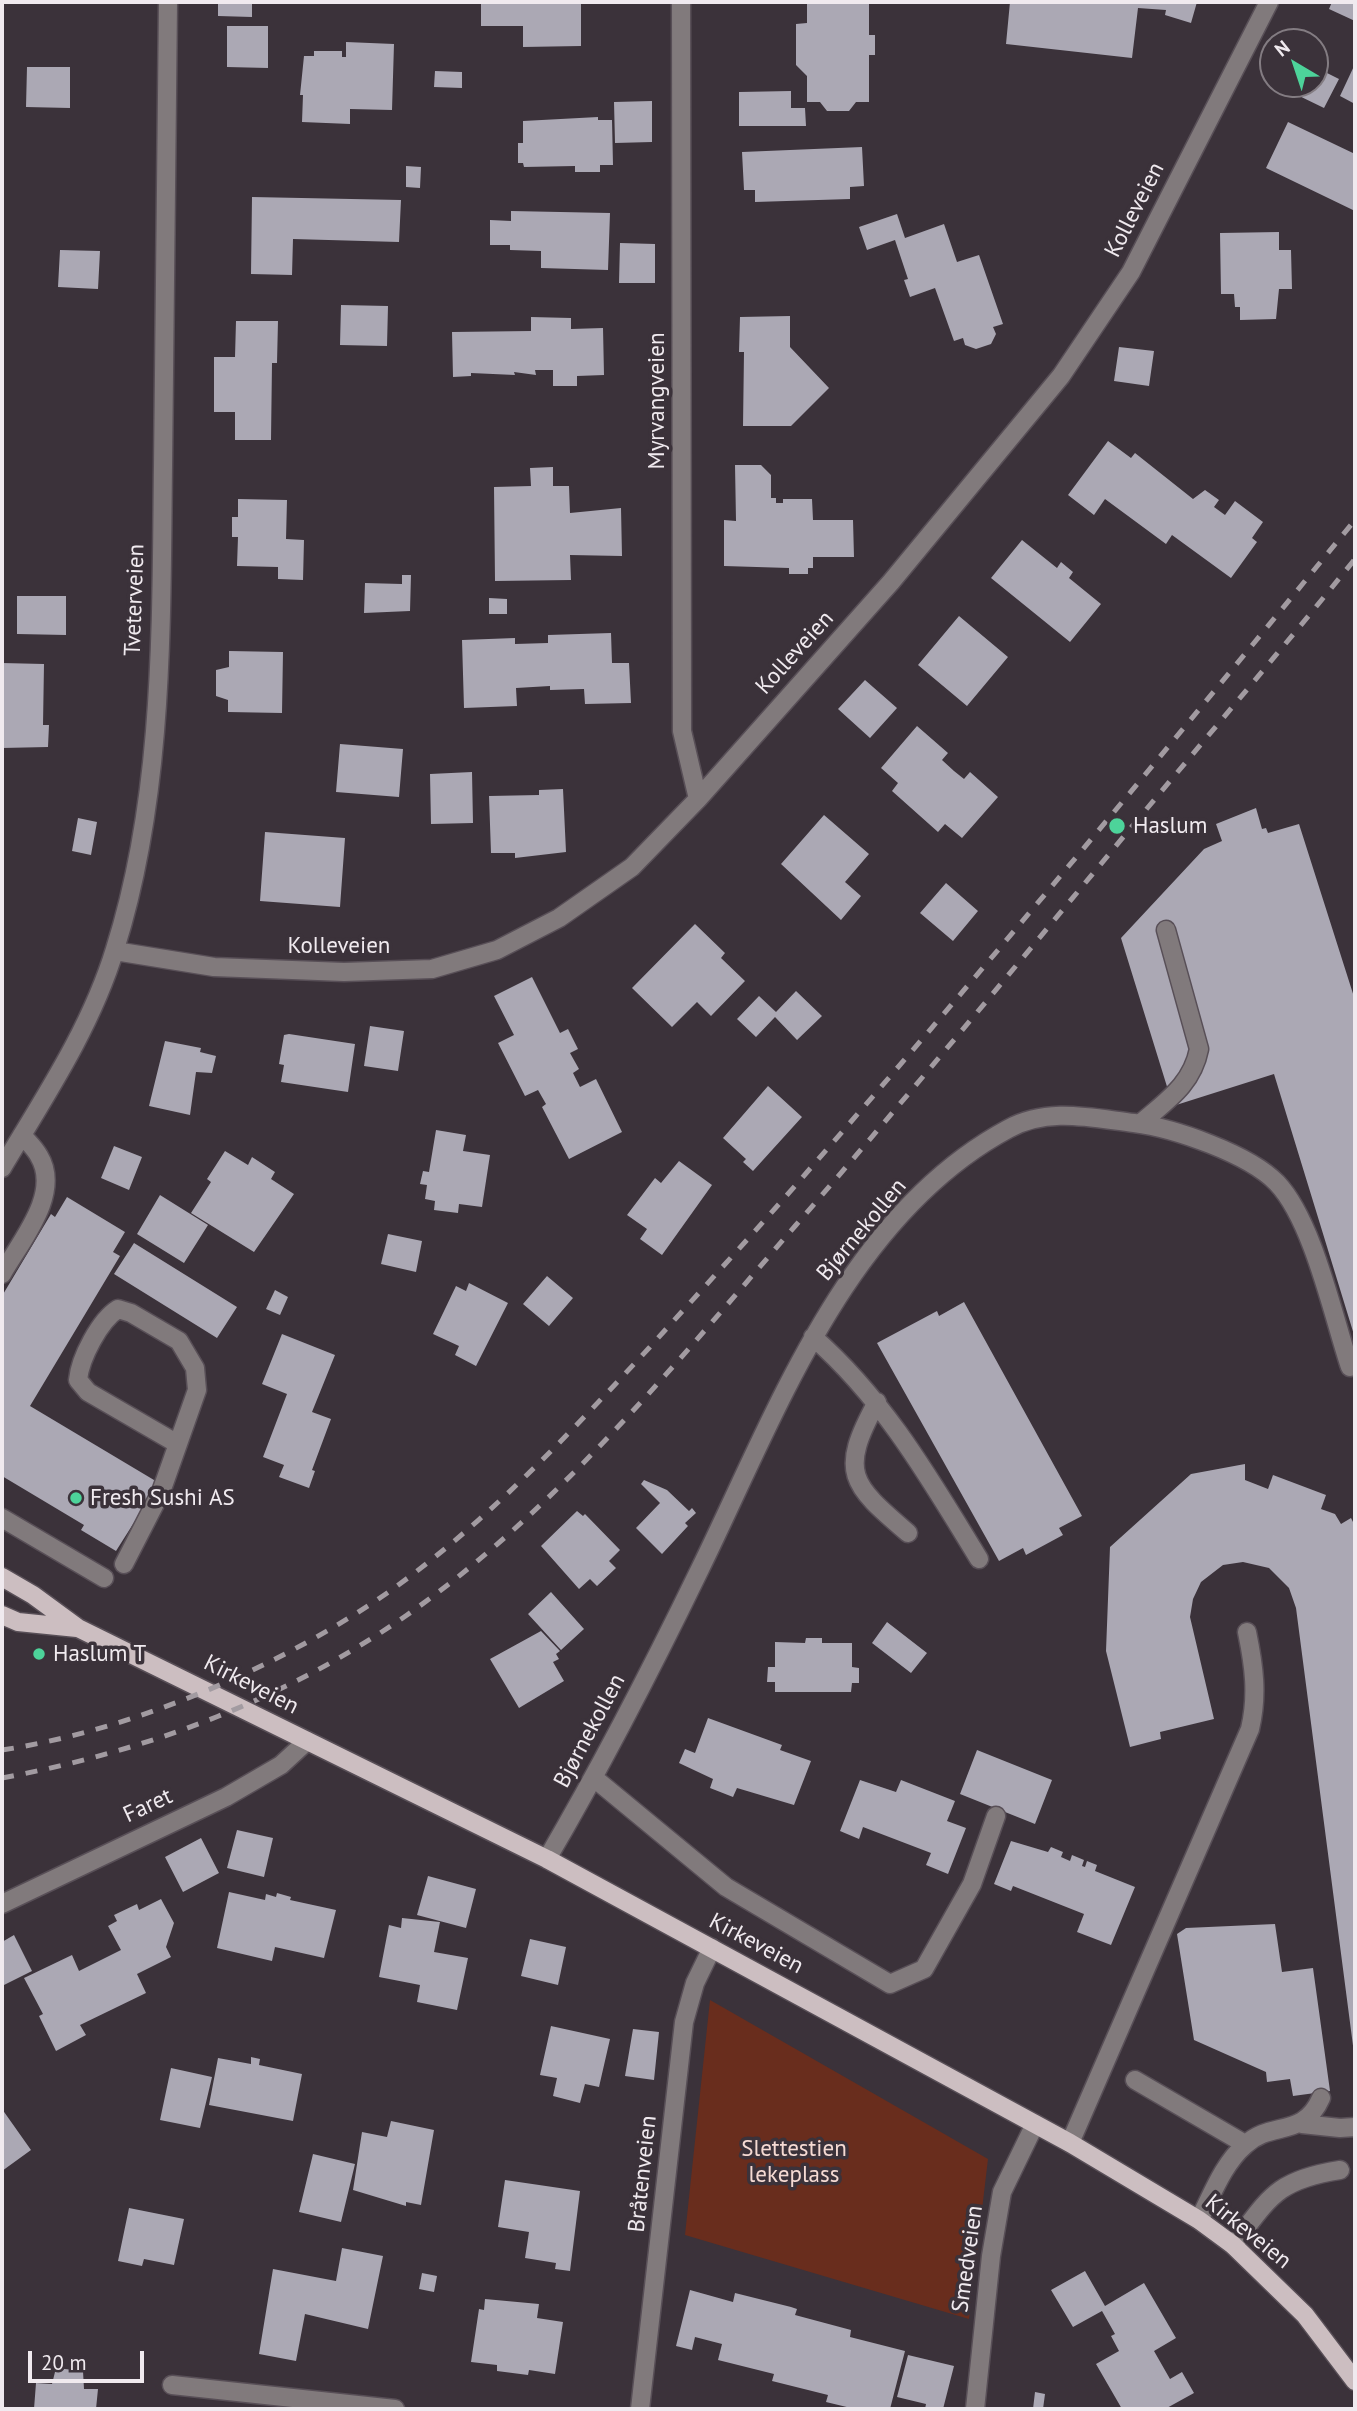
<!DOCTYPE html>
<html>
<head>
<meta charset="utf-8">
<style>
	body { margin:0 }
	#map { position:relative; width:1357px; height:2411px; overflow:hidden; background:#3b323a; font-family:"PT Sans",sans-serif }
	canvas { display:block }
	.frame { position:absolute; inset:0; border:4px solid #f0eaef; pointer-events:none }
	.north { position:absolute; left:1259px; top:28px; width:70px; height:70px; box-sizing:border-box; background:#3b323a; border:2px solid #837c82; border-radius:50%; rotate:321deg; font-size:19px; font-weight:700; line-height:28px; text-align:center; color:#f0eaef }
	.north::after { content:''; display:block; margin:auto; width:24px; height:32px; background:#4dd39a; clip-path:polygon(50% 0,100% 100%,50% 72%,0 100%) }
	.scale { position:absolute; left:28px; top:2351px; width:116px; height:32px; box-sizing:border-box; border:4px solid #f0eaef; border-top:0; padding-left:9px; font-size:21px; line-height:24px; white-space:nowrap; color:#f0eaef; -webkit-text-stroke:5px #3b323a; paint-order:stroke }
</style>
</head>
<body>
<div id="map">
<canvas width="1357" height="2411"></canvas>
<div class="frame"></div>
<div class="north">N</div>
<div class="scale">20 m</div>
</div>
<script>
const context = document.querySelector('canvas').getContext('2d');
context.lineJoin = 'round';
function fillPath(path, color) { context.fillStyle = color; context.fill(path, 'evenodd'); }
function strokePath(path, color, width, dash) { context.strokeStyle = color; context.lineWidth = width; context.lineCap = dash ? 'butt' : 'round'; context.setLineDash(dash || []); context.stroke(path); }
function drawText(font, color, halo, rows, align = 'center') {
  context.font = font + ' "PT Sans",sans-serif'; context.lineWidth = 7; context.setLineDash([]); context.textBaseline = 'middle'; context.strokeStyle = halo; context.fillStyle = color; for (const [text, x, y, turn = 0] of rows) {
    context.save(); context.translate(x, y); context.rotate((+turn || 0) * Math.PI / 180); context.textAlign = isNaN(turn) ? turn : align; if (halo) context.strokeText(text, 0, 0); context.fillText(text, 0, 0); context.restore();
  }
}
fillPath(new Path2D(`
	M710 2000 988 2159 969 2319 685 2235Z`), '#692d1d');
fillPath(new Path2D(`
	M218 2H252V17L218 16Z
	M481 2H581V46L523 47V26H481Z
	M807 2H869V35H875V55H869V102H856L849 111H827L820 102H807V76L796 65V24L807 23Z
	M1010 2H1197L1191 23 1165 15 1166 10 1138 8 1132 58 1006 44Z
	M1332 2H1355V21L1329 9Z
	M227 26H268V68L227 67Z
	M346 42 394 44 392 110 350 109V124L302 122 303 95H300L304 56H314V51H342V57H346Z
	M1355 64V104L1340 96Z
	M27 67H70V108L26 107Z
	M1315 67 1339 79 1324 108 1289 91 1293 84H1315Z
	M435 71 462 72V88L434 87Z
	M791 91V108H805L806 126H739V92Z
	M652 101V142L615 143 614 102Z
	M598 117V120H612L613 165H600V172H575V166L524 167 523 163H518V143H523V121Z
	M1288 122 1355 154V211L1266 168Z
	M862 147 864 186 850 187V199L755 202V190H744L742 152Z
	M406 166 421 167 420 188 406 187Z
	M252 197 401 200 399 242 293 239 292 275 251 274Z
	M511 211 610 213 608 270 541 268V251L510 250V245H490V220L511 221Z
	M897 214 905 238 944 224 957 262 979 255 1003 324 993 327 996 334 991 344 976 349 965 345 963 338 954 341 935 288 910 297 904 280 908 279 895 240 867 250 859 227Z
	M1279 232V250H1291L1292 289H1279L1276 319 1240 320V307H1235L1234 294H1221L1220 233Z
	M620 243 655 244V283H619Z
	M60 250 100 251 98 289 58 287Z
	M341 305 388 306 387 346 340 345Z
	M790 316V347L829 388 791 426H743L744 352H739L740 317Z
	M531 317 571 318V329L603 328 604 375 577 376V386H553V370H535L536 375 514 372 515 375 471 373V376L453 377 452 332 531 331Z
	M236 321H278L277 363H272L271 440H235V412H214V357H235Z
	M1119 347 1154 351 1149 386 1114 381Z
	M1108 441 1131 458 1135 453 1193 499 1205 490 1219 500 1214 507 1225 515 1235 501 1263 522 1252 538 1257 542 1231 578 1172 535 1166 544 1105 499 1094 515 1068 495Z
	M735 465H761L771 475V498H776V503H783V499H812L813 520H853L854 557H813V568H808V574H789V568L724 566V520L736 521Z
	M553 467V486H569L570 513 621 508 622 556 570 555 571 580 495 581 494 487 531 486 530 468Z
	M238 499 287 500 286 539 304 540 303 580 278 579V567L237 566 238 537H232V517H238Z
	M1022 540 1057 568 1061 562 1073 572 1069 578 1101 604 1070 642 991 578Z
	M402 575H411L410 611 364 613 365 583 402 584Z
	M17 596H66V635L17 634Z
	M489 598 507 599V614H489Z
	M959 616 1008 657 967 706 918 665Z
	M611 633 612 663H629L631 703 585 704 584 689 550 690V686L516 688 517 706 464 708 462 640 515 638V644L548 643V635Z
	M229 651 283 652 282 713 228 712V700L216 696V670L229 667Z
	M2 663 44 664 43 725H49L48 747 2 748Z
	M865 680 897 708 870 738 838 709Z
	M917 726 948 753 942 760 954 771 964 779 970 772 998 797 962 838 945 824 938 832 892 791 898 783 881 768Z
	M340 744 403 749 399 797 336 792Z
	M472 772 473 823 431 824 430 774Z
	M563 789 566 852 515 858V853H491L489 796 539 795V790Z
	M1256 808 1262 829 1266 828 1268 833 1299 824 1355 1000V1338L1274 1074 1173 1106 1121 938 1204 849 1222 841 1216 824Z
	M824 815 869 854 845 882 861 896 841 920 781 864Z
	M78 818 97 822 91 855 72 851Z
	M265 832 345 838 340 907 260 901Z
	M946 883 978 911 953 941 920 913Z
	M695 924 725 953 721 958 745 981 711 1016 697 1002 672 1027 632 988Z
	M532 977 560 1033 568 1029 578 1049 570 1053 579 1069 573 1073 580 1087 596 1079 622 1132 569 1159 542 1107 546 1104 538 1090 525 1096 498 1043 514 1035 494 996Z
	M796 991 822 1016 797 1040 775 1017 756 1037 737 1019 759 996 776 1012Z
	M370 1026 404 1031 398 1071 364 1066Z
	M289 1034 355 1044 348 1092 281 1082 284 1065 279 1064 284 1035Z
	M165 1041 201 1048 200 1052 216 1056 212 1073 196 1072 190 1115 149 1106Z
	M768 1086 802 1117 753 1171 743 1162 746 1159 723 1138Z
	M436 1130 466 1135 463 1151 490 1155 482 1207 459 1204 458 1213 434 1210 435 1201 425 1199 427 1185 420 1184 423 1171 429 1172Z
	M114 1146 142 1157 129 1190 101 1178Z
	M225 1151 248 1165 252 1157 275 1172 271 1179 294 1194 254 1252 191 1213 211 1182 207 1179Z
	M679 1161 712 1185 662 1255 640 1239 647 1229 627 1215 655 1178 661 1183Z
	M160 1195 208 1225 184 1263 137 1234Z
	M67 1197 125 1232 113 1252 120 1256 30 1406 159 1483 116 1551 81 1530 84 1525 2 1476V1296L51 1214 55 1217Z
	M388 1234 422 1241 416 1272 381 1264Z
	M134 1243 237 1307 217 1338 114 1274Z
	M547 1276 573 1298 549 1326 523 1304Z
	M469 1283 508 1303 476 1366 455 1355 459 1346 433 1334 456 1286 466 1291Z
	M275 1290 288 1297 280 1315 266 1309Z
	M964 1302 1082 1516 1059 1528 1063 1535 1026 1555 1023 1548 999 1561 877 1343 937 1311 939 1316Z
	M282 1334 335 1355 312 1412 331 1419 312 1470 315 1471 309 1488 279 1477 284 1465 263 1457 287 1394 262 1384Z
	M1245 1464V1480L1268 1489 1273 1475 1326 1495 1321 1509 1335 1514 1341 1524 1351 1518 1355 1526V2061L1296 1608 1289 1588 1269 1568 1243 1562 1223 1565 1201 1582 1193 1599 1190 1617 1214 1719 1160 1732 1161 1739 1130 1747 1106 1651 1110 1547 1191 1474Z
	M644 1480 667 1490 689 1511 692 1508 696 1513 685 1523 688 1526 662 1554 636 1528 660 1503 641 1484Z
	M577 1511 583 1516 585 1514 620 1550 609 1561 616 1568 597 1586 590 1579 579 1589 541 1546Z
	M551 1592 584 1629 561 1650 528 1614Z
	M887 1622 927 1653 911 1673 872 1643Z
	M541 1631 560 1651 556 1654 559 1659 553 1662 564 1681 519 1708 490 1659Z
	M806 1638H822V1643H852V1667L859 1668V1683H852L851 1692H775V1682H767L768 1667H775V1642L805 1643Z
	M708 1718 782 1745 780 1750 811 1761 794 1805 737 1788 733 1797 710 1788 713 1779 679 1763 685 1749 695 1753Z
	M977 1750 1052 1780 1035 1824 960 1794Z
	M860 1780 896 1792 901 1780 955 1801 947 1821 966 1828 948 1874 926 1865 931 1853 863 1827 859 1839 840 1831Z
	M237 1830 273 1838 264 1877 227 1868Z
	M201 1838 219 1873 183 1892 165 1857Z
	M1011 1841 1048 1852 1051 1847 1063 1852 1061 1857 1070 1861 1072 1855 1084 1860 1082 1866 1085 1867 1087 1861 1097 1865 1095 1871 1135 1887 1111 1945 1077 1932 1084 1914 1013 1886 1011 1891 994 1884Z
	M428 1876 476 1889 466 1928 417 1915Z
	M229 1892 265 1900 266 1894 276 1897 277 1893 291 1897 290 1900 336 1910 324 1958 275 1947 272 1961 217 1948Z
	M161 1899 174 1923 166 1947 171 1957 137 1974 146 1993 80 2025 86 2035 56 2051 39 2016 43 2014 24 1978 72 1955 79 1971 121 1950 108 1926 117 1921 114 1915 137 1904 139 1910Z
	M402 1918 440 1922 434 1952 468 1958 457 2010 417 2002 420 1985 379 1977 389 1925 401 1928Z
	M1275 1924 1282 1972 1313 1968 1330 2091 1293 2096 1290 2079 1267 2082 1266 2072 1194 2040 1177 1934 1186 1928Z
	M14 1935 32 1971 2 1986V1942Z
	M530 1939 566 1947 558 1985 521 1976Z
	M551 2026 610 2039 599 2087 585 2084 580 2103 553 2096 557 2078 540 2075Z
	M633 2029 659 2032 654 2080 625 2076Z
	M251 2057 260 2059 259 2065 302 2074 293 2121 209 2105 218 2058 251 2064Z
	M171 2068 212 2077 200 2128 160 2120Z
	M2 2109 31 2150 2 2171Z
	M391 2121 434 2130 421 2205 406 2202V2206L353 2190 362 2132 387 2137Z
	M313 2154 355 2164 341 2222 299 2212Z
	M505 2180 580 2191 570 2271 555 2269 556 2263 525 2258 529 2232 498 2227Z
	M129 2208 184 2219 174 2265 144 2259 142 2266 118 2261Z
	M342 2248 383 2256 368 2329 305 2314 296 2361 259 2354 273 2269 336 2281Z
	M1085 2271 1105 2306 1144 2283 1176 2338 1154 2351 1170 2379 1182 2372 1194 2393 1165 2409H1122L1096 2364 1119 2351 1111 2336 1115 2334 1102 2311 1073 2327 1051 2290Z
	M422 2273 437 2276 434 2292 419 2289Z
	M690 2290 733 2302 735 2293 791 2307 797 2309 795 2315 851 2330 850 2337 905 2351 890 2409H855L826 2402 828 2395 772 2381 774 2374 718 2360 722 2344 695 2337 692 2350 676 2346Z
	M485 2299 539 2304 537 2318 563 2322 555 2374 529 2370 528 2375 497 2371V2365L471 2362 479 2309 484 2310Z
	M908 2355 954 2366 943 2409H925L926 2404 897 2397Z
	M56 2368 83 2371 84 2389H98L96 2409H34L36 2383 52 2384Z
	M1035 2392 1045 2394 1043 2409H1033Z`), '#aba8b4');
const minor = new Path2D(`
	M681 2 682 731 698 799
	M115 951 214 967 344 972 432 969 497 950 559 918 632 867 698 799 891 582 1061 376 1131 272 1269 2
	M1140 1124C1166 1101 1192 1085 1199 1049L1166 930
	M2 1168C44 1098 91 1028 115 949 164 794 161 627 163 466 165 311 166 156 168 2
	M2 1274C20 1242 62 1194 39 1156 35 1148 27 1141 22 1135
	M813 1337C885 1400 930 1479 979 1559
	M877 1402C838 1473 851 1484 908 1533
	M2 1518 104 1578
	M124 1564 161 1492 197 1390 195 1368 179 1341 131 1313 118 1309C100 1320 80 1358 78 1380L88 1392 176 1443
	M594 1778 726 1887 890 1984 924 1969 972 1884 996 1816
	M547 1859C602 1765 652 1668 700 1569 776 1414 846 1216 1008 1129 1048 1107 1091 1118 1134 1123 1174 1128 1249 1154 1277 1183 1313 1221 1333 1316 1350 1367
	M2 1904 226 1797 281 1765 307 1741
	M1135 2080 1245 2144
	M1302 2124 1340 2128 1355 2127
	M1070 2143 1250 1729C1258 1695 1254 1666 1247 1632
	M1199 2220C1212 2195 1223 2164 1245 2145 1271 2120 1303 2139 1321 2098
	M1233 2245C1270 2197 1276 2180 1340 2170
	M172 2385 395 2409
	M640 2409 684 2022 695 1983 712 1948
	M975 2409 991 2256 1002 2192 1035 2124`);
const major = new Path2D(`
	M2 1577 33 1595 78 1628 547 1859 1070 2143 1199 2220 1233 2245 1305 2315 1355 2381
	M2 1615 18 1622 77 1628`);
strokePath(minor, '#584f57', 21);
strokePath(major, '#584f57', 21);
strokePath(minor, '#817a7c', 18);
strokePath(major, '#ccbec1', 18);
strokePath(new Path2D(`
	M2 1750C133 1730 281 1667 390 1591 487 1522 568 1435 649 1348 695 1297 742 1246 787 1195 981 974 1169 747 1355 520
	M2 1778C147 1751 285 1700 407 1615 557 1510 676 1363 796 1225 902 1103 1006 978 1110 853 1191 755 1275 658 1355 559`), '#a29ba1', 5, [12, 12]);
for (const [x, y, r, color] of [
	[1117,826,9,"#4dd39a"],
	[76,1498,7,"#4dd39a"],
	[39,1654,7,"#4dd39a"]
]) { const dot = new Path2D(); dot.arc(x, y, r, 0, 2 * Math.PI); context.fillStyle = color; context.fill(dot); strokePath(dot, '#3b323a', 2.5); }
drawText('23px', '#f0eaef', '#3b323a', [
	["Kolleveien",1135,210,-63],
	["Myrvangveien",657,401,-90],
	["Tveterveien",135,600,-88],
	["Kolleveien",795,653,-48],
	["Kolleveien",339,946],
	["Bjørnekollen",862,1230,-50],
	["Kirkeveien",251,1685,27],
	["Bjørnekollen",590,1731,-62],
	["Faret",148,1806,-25],
	["Kirkeveien",756,1944,28],
	["Bråtenveien",643,2174,-84],
	["Kirkeveien",1248,2232,39],
	["Smedveien",968,2259,-82]
]);
drawText('23px', '#f0eaef', '#3b323a', [
	["Haslum",1133,826],
	["Fresh Sushi AS",90,1498],
	["Haslum T",53,1654]
], 'left');
drawText('23px', '#f5dad3', '#3b323a', [
	["Slettestien",794,2149],
	["lekeplass",794,2175]
]);
</script>
</body>
</html>
